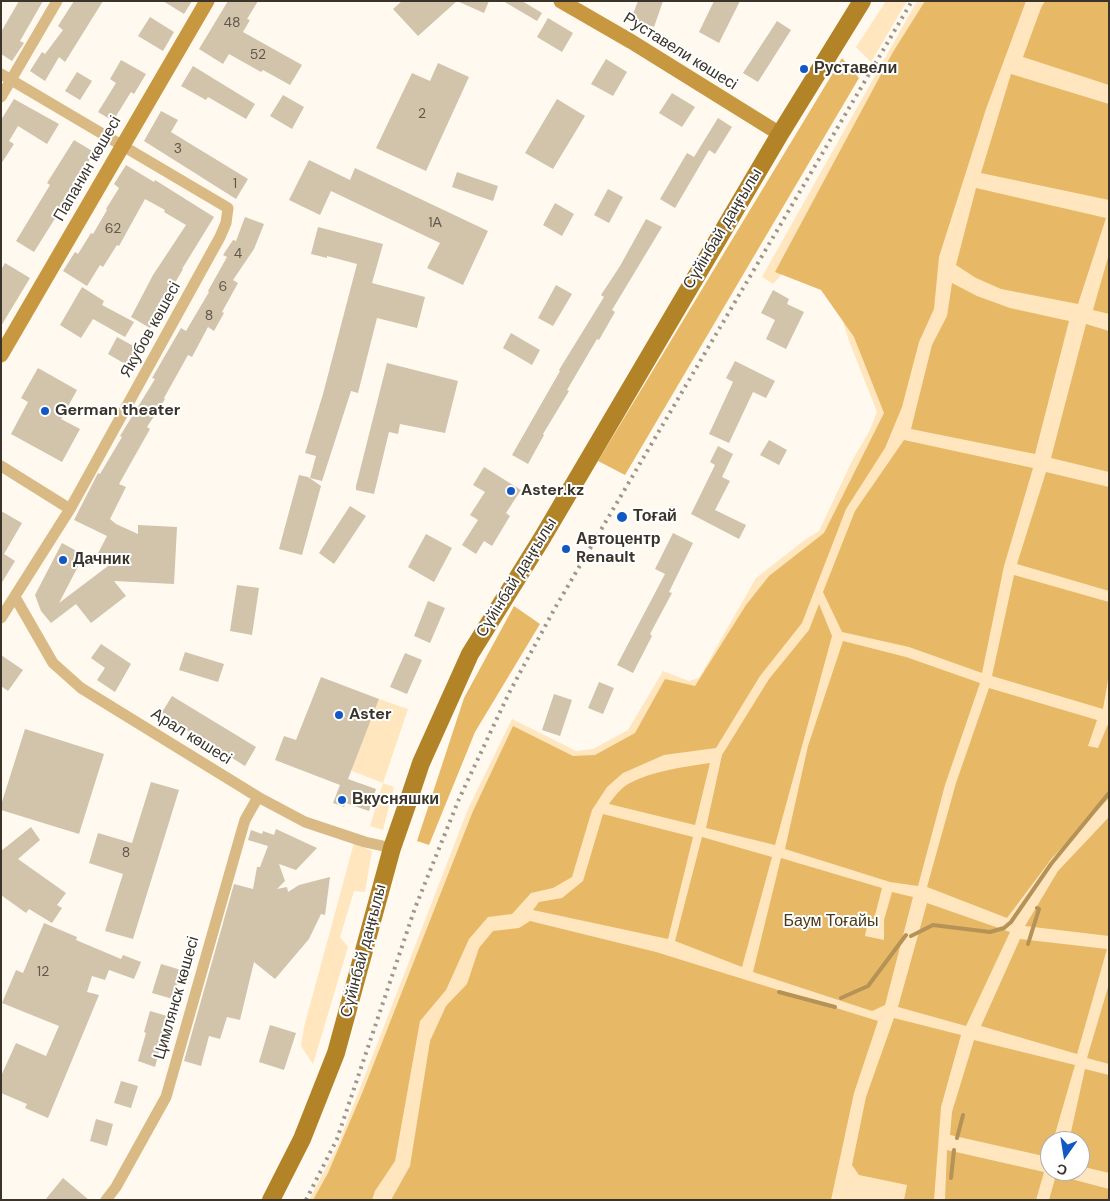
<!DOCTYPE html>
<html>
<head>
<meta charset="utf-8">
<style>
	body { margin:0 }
	#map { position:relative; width:1110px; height:1201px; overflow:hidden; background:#fff9ef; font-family:"DM Sans",sans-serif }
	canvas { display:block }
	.frame { position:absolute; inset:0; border:2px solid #3a342b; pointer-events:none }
	.north { position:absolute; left:1040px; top:1131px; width:50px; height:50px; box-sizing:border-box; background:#fff; border:1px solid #b0aeaa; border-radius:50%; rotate:193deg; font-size:14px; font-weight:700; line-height:20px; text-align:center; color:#3a342b }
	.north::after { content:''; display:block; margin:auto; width:18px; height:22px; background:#1158c3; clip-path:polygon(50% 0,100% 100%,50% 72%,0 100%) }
</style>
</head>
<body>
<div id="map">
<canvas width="1110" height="1201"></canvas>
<div class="frame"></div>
<div class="north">С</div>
</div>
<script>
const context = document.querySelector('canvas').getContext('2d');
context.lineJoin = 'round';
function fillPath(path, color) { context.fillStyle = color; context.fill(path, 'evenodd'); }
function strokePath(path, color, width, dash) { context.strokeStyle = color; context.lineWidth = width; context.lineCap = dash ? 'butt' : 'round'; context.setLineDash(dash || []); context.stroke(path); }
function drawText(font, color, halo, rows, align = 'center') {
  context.font = font + ' "DM Sans",sans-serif'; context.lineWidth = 4; context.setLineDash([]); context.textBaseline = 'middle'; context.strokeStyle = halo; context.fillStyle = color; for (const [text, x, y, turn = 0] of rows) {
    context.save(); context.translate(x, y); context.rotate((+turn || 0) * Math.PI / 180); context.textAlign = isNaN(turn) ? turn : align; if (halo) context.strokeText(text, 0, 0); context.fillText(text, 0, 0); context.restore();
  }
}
fillPath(new Path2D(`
	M886 1H907L871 62 856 47Z
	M917 1H1109V1200H309L338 1145 468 809 512 719 576 751 593 749 628 730 663 671 689 681 699 678 756 578 806 539 819 531 852 461 870 430 877 412 849 341 822 254 782 274 773 284 762 277ZM1050 1141H1080V1171H1050Z
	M379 699 408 709 383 783 394 787 383 830 370 826 383 783 352 771V767Z
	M354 843 372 851 365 892 354 891 340 937 348 947 313 1064 301 1046 304 1027Z`), '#ffe6be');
fillPath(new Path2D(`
	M925 1H1026L986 109 939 257 934 309 919 342 902 407 885 448 846 509 802 623 760 676 716 748 664 755 623 773 607 787 592 810 572 877 553 888 531 893 512 914 488 917 469 939 446 990 420 1021 395 1161 375 1191 372 1200H313L328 1173 363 1091 473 811 513 726 573 756 595 755 635 733 665 679 695 686 746 605 769 576 824 533 884 413 854 337 821 290 775 272 893 52Z
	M1045 1H1109V85L1023 57 1041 8Z
	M842 58 859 78 625 475 598 461Z
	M1011 74 1109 104V200L981 173Z
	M976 188 1106 218 1078 304 1001 289 976 278 956 265Z
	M1109 254V314L1093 310Z
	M952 283 977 296 1010 308 1069 321 1035 454 911 429 932 345 947 316Z
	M1086 324 1109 331V472L1051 458Z
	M904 440 1033 468 1004 566 982 673 909 647 842 632 823 592 855 511Z
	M1046 472 1109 487V591L1017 564Z
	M1014 575 1109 602V674L1103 709 992 676Z
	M819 604 832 636 775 845 706 828 722 755 769 679 809 630Z
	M514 606 540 624 475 732 429 845 417 841 464 698Z
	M843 641 906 657 980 683 945 785 918 886 890 882 785 849 808 746Z
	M989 688 1097 720 1088 746 1098 748 1109 722V798L1052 858 1007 918 927 887 956 783Z
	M710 763 695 825 609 804C614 797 620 789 628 784 652 771 682 767 710 763Z
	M603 814 693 837 668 939 533 910 539 902 562 898 583 881Z
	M1109 817V936L1025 926 1058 871Z
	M702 837 772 857 742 967 675 941Z
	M781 858 882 888 874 919 868 921 865 936 884 940V920L892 892 913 897 885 1005 872 1011 753 972Z
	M927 903 1010 932 966 1026 898 1007Z
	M530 921 656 952 878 1021 854 1093 831 1200H391L410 1166 430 1041 446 1006 467 984 479 948 493 931 519 928Z
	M1020 939 1107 949 1077 1054 981 1026Z
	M1109 984V1064L1087 1058Z
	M894 1018 961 1035 941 1107 934 1200H904L907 1185 859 1175 852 1165 866 1097Z
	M974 1040 1075 1065 1053 1141H1050L1048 1157 950 1135 952 1112Z
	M1085 1069 1109 1075V1173L1080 1166V1141H1069Z
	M947 1150 1044 1172 1036 1200H945Z
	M1056 1175 1109 1189V1200H1049Z`), '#e7b866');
strokePath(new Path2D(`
	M911 936 933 925 990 932 1004 928 1011 922 1051 864 1109 793
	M1028 944 1039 909 1037 908
	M779 992 835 1007
	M841 998 868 986 906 935
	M957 1138 963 1115
	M951 1178 954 1150`), '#b59256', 4);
fillPath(new Path2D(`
	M19 1H43L20 41 24 43 12 61 1 54V32Z
	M74 1H103L65 62 59 57 45 81 30 71 42 52 45 54 63 30 58 26Z
	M163 1H192L184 14Z
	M228 1H258L247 19 250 20 243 32 302 65 290 85 263 70 261 72 229 54 223 64 199 49Z
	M402 1H457L418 36 393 9Z
	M457 1H489L484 13Z
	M503 1H522L542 13 537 21Z
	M638 1H663L654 27 631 19Z
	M714 1H740L719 43 699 32Z
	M150 17 174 32 163 51 138 36Z
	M548 18 573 33 562 52 537 37Z
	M777 21 791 30 758 82 743 73Z
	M606 59 627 72 613 96 591 84Z
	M121 60 146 74 134 94 131 92 113 121 98 112 116 83 110 79Z
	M438 63 469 77 426 171 376 148 412 73 430 81Z
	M193 66 255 104 246 119 208 97 206 100 181 86Z
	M77 72 92 81 80 100 65 91Z
	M672 93 695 107 682 127 659 113Z
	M283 95 304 107 292 129 270 116Z
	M14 99 59 124 47 144 18 126 9 141 14 144 1 164V120Z
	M557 99 585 116 553 169 525 153Z
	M161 111 178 120 171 132 248 179 236 199 144 141Z
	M718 118 732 127 715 154 709 150 675 208 660 199 687 153 694 157Z
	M74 140 94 152 80 177 83 178 71 198 69 196 34 252 16 241 50 185 47 183Z
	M309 160 350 180 355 168 488 231 463 285 427 268 440 243 331 191 320 215 289 200Z
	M126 165 154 182 155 180 214 217 182 269H183L158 312 159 313 150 328 131 317 153 275 186 225 164 212 165 210 145 199 119 246 117 245 103 267 100 265 87 286 63 271 75 252 78 254 91 233 93 234 107 210 106 209 119 188 114 184Z
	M457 172 498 186 493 201 452 187Z
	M608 189 623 197 609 223 594 215Z
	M555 203 574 214 562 236 543 225Z
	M245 217 264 224 254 249 233 280 238 283 222 312 224 313 214 331 208 327 192 357 188 355 164 398 165 399 147 427 150 429 119 484 126 487 110 519 116 524 138 534V525L177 527 174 584 114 581 126 596 91 623 76 604 51 623 41 611 35 595 62 543 84 555 59 603 108 566 95 559 107 536 74 520 98 473 100 474 122 437 120 436 155 379 152 378 181 328 186 331 209 292 208 291 227 257 223 255 233 240 236 241Z
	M646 219 662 227 612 310 615 312 599 340 597 339 567 390 569 391 543 434 544 435 528 464 512 455 560 371 559 370 604 297 601 295 620 266Z
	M318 227 383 244 372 283 425 297 417 328 377 318 358 393 351 391 322 481 310 478 316 456 305 453 323 394 357 264 327 256V258L311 254Z
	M5 263 30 278 1 326V270Z
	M556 285 572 294 553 326 538 318Z
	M82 287 104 301 102 305 134 322 125 337 93 319 81 338 60 325Z
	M773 290 789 299 787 304 804 312 786 349 766 339 775 320 761 313Z
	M511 333 540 350 532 365 503 348Z
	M117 337 137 348 127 365 108 354Z
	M735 361 775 381 766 398 753 392 729 443 709 434 733 382 726 378Z
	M387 363 458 381 445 433 400 424 398 434 389 432 374 494 356 490V486Z
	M38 368 77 390 61 419 80 429 62 462 11 434 28 402 21 398Z
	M769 440 787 450 779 465 760 455Z
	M718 446 733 454 722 477 730 481 715 510 746 525 739 539 691 514 715 465 710 462Z
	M484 467 521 490 506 513 510 516 492 546 484 541 476 554 462 545 478 520 470 515 485 492 473 485Z
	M299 475 308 477 321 486 302 555 279 549Z
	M350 506 366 516 334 564 319 553Z
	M1 511 22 523 4 554 15 561 1 584Z
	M673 533 693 543 669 592 672 593 650 634 652 636 633 673 617 665 665 574 655 569Z
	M426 534 452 548 434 582 408 567Z
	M237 585 259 588 252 635 230 631Z
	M428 601 445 608 430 643 414 636Z
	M101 644 131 664 115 692 97 680 105 668 91 658Z
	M185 652 224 664 218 682 179 670Z
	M405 653 422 660 407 694 390 687Z
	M1 655 23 670 8 691 1 686Z
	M321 677 379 699 348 779 376 789 369 811 346 803 344 807 333 803 340 785 275 760 284 736 296 740Z
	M599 682 614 688 603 714 588 708Z
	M554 694 572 700 560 736 542 730Z
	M172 696 256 747 245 766 161 714Z
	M25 729 104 754 79 834 1 810V805Z
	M151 782 179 790 133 939 105 931 123 874 89 863 98 833 132 843Z
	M31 827 40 840 18 859 66 893 57 905 62 908 52 923 29 909 26 913 1 895V851Z
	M276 829 317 848 296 870 279 864 285 881 277 889 287 887 288 892 299 885 330 877 325 915 321 914 309 939 275 979 254 962 240 1020 227 1017 220 1039 209 1036 201 1066 184 1061 234 884 253 889 257 867H260L268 846 248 840 251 830 262 834 263 831 274 835Z
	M44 923 77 937 76 940 121 959 123 955 141 962 134 979 109 970 105 980 92 976 87 992 99 995 48 1118 25 1108 27 1104 1 1093V1076L16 1043 46 1056 59 1026 2 1003 16 970 23 973Z
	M161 964 181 970 173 999 152 993Z
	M150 1011 167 1016 159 1044 161 1045 155 1067 138 1061 146 1033 144 1032Z
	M270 1025 296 1033 284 1070 259 1062Z
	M121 1081 138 1086 131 1108 114 1103Z
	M96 1119 113 1124 107 1146 90 1141Z
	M63 1178 89 1200H45Z`), '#d2c3ab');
strokePath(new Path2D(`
	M1 74 228 208 226 223 220 237 70 509 1 618
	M1 97 57 1
	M1 466 70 509
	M15 597 53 663 81 688 258 797 305 822 365 842 392 848
	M106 1200 116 1187 166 1097 242 830 245 820 258 797`), '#d9b984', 11);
strokePath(new Path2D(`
	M561 1 632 42 780 134
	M1 355 207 1`), '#c89840', 15);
strokePath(new Path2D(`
	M271 1200 302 1139 336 1053 392 848 409 799 421 763 470 654 541 540 780 134 862 1`), '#b28327', 18);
strokePath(new Path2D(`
	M306 1200 337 1139 415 908 459 799 509 693 555 608 912 1`), '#9c968c', 4, [2.5, 5]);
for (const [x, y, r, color] of [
	[804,69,5,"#1158c3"],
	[45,411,5,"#1158c3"],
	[511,491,5,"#1158c3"],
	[622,517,6,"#1158c3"],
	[566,549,5,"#1158c3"],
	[63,560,5,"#1158c3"],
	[339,715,5,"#1158c3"],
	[342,800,5,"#1158c3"]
]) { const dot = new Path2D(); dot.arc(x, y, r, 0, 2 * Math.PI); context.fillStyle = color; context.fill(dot); strokePath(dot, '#fff', 2); }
drawText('14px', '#60584b', null, [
	["48",232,23],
	["52",258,55],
	["2",422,114],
	["3",178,149],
	["1",235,184],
	["1А",435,223],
	["62",113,229],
	["4",238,254],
	["6",223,287],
	["8",209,316],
	["8",126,853],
	["12",43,972]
]);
drawText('16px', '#3a342b', '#fff', [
	["Руставели көшесі",680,52,32],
	["Папанин көшесі",88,169,-60],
	["Сүйінбай даңғылы",723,229,-59],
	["Якубов көшесі",151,330,-61],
	["Сүйінбай даңғылы",517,578,-58],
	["Арал көшесі",191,737,32],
	["Сүйінбай даңғылы",364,951,-75],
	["Цимлянск көшесі",177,998,-74]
]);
drawText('bold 16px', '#3a342b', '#fff', [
	["Руставели",814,69],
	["German theater",55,411],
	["Aster.kz",521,491],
	["Тоғай",633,517],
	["Автоцентр",576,540],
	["Renault",576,558],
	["Дачник",73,560],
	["Aster",349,715],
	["Вкусняшки",352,800]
], 'left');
drawText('16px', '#4b3814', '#fff', [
	["Баум Тоғайы",831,922]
]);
</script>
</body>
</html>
